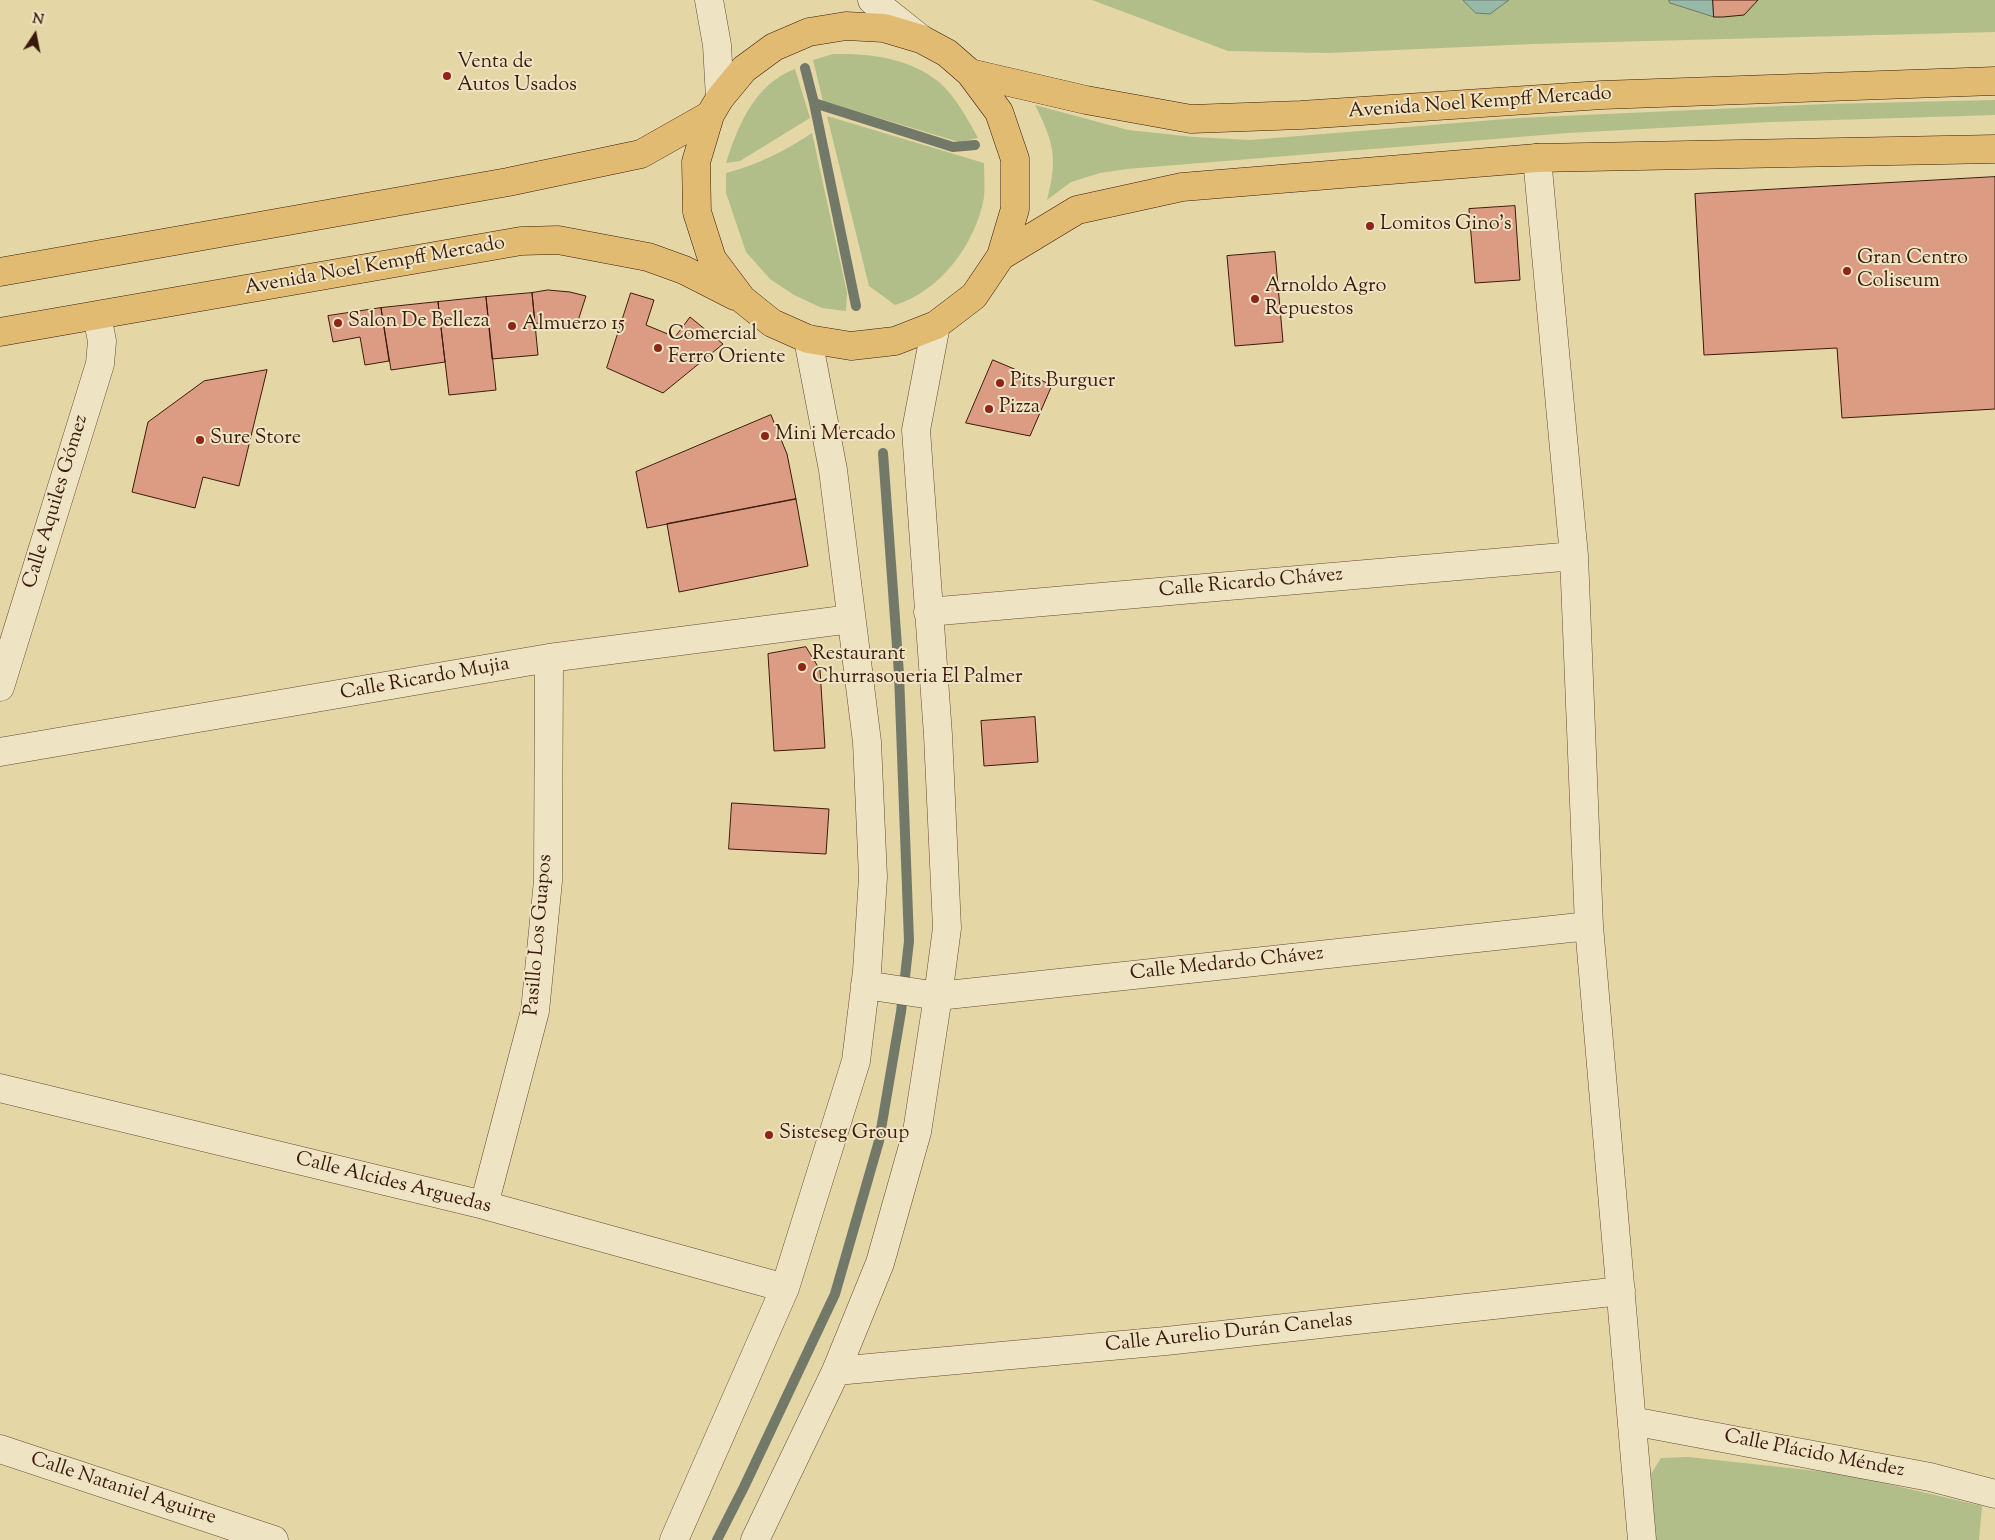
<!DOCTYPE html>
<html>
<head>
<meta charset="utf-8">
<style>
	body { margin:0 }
	#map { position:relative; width:1995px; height:1540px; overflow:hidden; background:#e5d6a5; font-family:"Sorts Mill Goudy",serif }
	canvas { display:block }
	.north { position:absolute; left:10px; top:10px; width:50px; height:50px; -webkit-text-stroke:4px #eee4c4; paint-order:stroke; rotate:11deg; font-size:14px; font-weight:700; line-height:20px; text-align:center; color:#3c1a0b }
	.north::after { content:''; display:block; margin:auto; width:18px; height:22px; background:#3c1a0b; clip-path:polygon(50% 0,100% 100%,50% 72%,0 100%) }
</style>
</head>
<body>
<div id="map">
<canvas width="1995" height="1540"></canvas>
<div class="north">N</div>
</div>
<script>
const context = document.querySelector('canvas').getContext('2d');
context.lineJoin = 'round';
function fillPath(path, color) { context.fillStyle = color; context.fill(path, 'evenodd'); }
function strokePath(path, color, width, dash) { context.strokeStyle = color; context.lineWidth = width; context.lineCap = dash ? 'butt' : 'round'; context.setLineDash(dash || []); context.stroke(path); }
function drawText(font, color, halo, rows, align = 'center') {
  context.font = font + ' "Sorts Mill Goudy",serif'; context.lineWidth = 4; context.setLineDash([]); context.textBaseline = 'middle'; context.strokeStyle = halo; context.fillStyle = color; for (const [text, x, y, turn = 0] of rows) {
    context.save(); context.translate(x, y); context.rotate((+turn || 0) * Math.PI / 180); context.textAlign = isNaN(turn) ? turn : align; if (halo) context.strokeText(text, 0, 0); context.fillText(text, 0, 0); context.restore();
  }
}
fillPath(new Path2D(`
	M1092 0H1995V32L1533 44 1328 53 1228 51Z
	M833 54C869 53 910 58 939 82 956 97 967 118 978 138L959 142 823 101 813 60Z
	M795 69 810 118 740 161 726 163C738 125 755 84 795 69Z
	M1995 100V115L1770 122 1568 133 1127 169 1100 173 1071 182 1047 200C1058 158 1054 143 1035 105L1128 130 1194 137 1250 140 1518 118 1826 104Z
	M827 116 984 163C984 174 985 187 984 198 975 244 941 291 895 305L869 286Z
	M812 133 847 293 846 311 822 308 794 295 770 279 746 252 726 193V173C757 165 785 151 812 133Z
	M1688 1457 1845 1474 1982 1506 1979 1540H1656L1651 1474 1661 1458Z`), '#b1be89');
const water = new Path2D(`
	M1463 0H1509L1490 14 1476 13Z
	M1669 0H1713L1714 17 1670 3Z`);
fillPath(water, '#96b9a8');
strokePath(water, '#727969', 1);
strokePath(new Path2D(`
	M805 68 814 103 856 306
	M814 103 953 147 975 145
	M717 1540 744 1487 835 1294 879 1141 901 1012 909 941 899 674 883 453`), '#727969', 10);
const building = new Path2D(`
	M1713 0H1758L1744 15 1723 17H1714Z
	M1995 177V409L1842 418 1837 348 1704 355 1695 194Z
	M1515 206 1520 280 1475 283 1469 209Z
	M1275 252 1283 342 1235 346 1227 256Z
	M548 290 570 292 586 296 576 327 535 323 532 293Z
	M532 293 538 355 492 359 486 297Z
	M631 293 654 300 646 325 675 337 690 317 723 344 663 393 607 368Z
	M486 297 496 390 449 395 438 302Z
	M438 302 445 362 391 370 381 308Z
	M381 308 389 361 365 365 360 337 333 342 328 316Z
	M993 360 1052 385 1030 436 966 423Z
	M267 370 239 486 203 477 195 508 132 492 148 422 204 381Z
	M771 415 787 454 796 499 647 528 636 472Z
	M796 499 808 566 679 592 667 524Z
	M806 647 820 670 825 748 774 751 768 654Z
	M1035 717 1038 762 984 766 981 721Z
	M732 803 829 809 826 854 729 849Z`);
fillPath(building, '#dc9c84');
strokePath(building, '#3c1a0b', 1);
const minor = new Path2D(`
	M709 0 717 45 720 98
	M872 0 921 39
	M1537 158 1574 556 1589 926 1642 1540
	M928 612 1574 556
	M0 687 100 364 102 341 97 316
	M0 752 549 658 851 619
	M865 985 938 996 1589 926
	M0 1088 484 1205 785 1288
	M484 1205 535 1011 548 881 549 658
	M836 1371 1166 1341 1621 1291
	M1632 1421 1930 1477 1995 1494
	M0 1449 274 1540
	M674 1540 785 1288 856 1061 867 971 873 877 867 742 833 470 808 339
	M755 1540 836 1371 880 1263 917 1132 938 996 947 928 938 735 916 430 936 325`);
const major = new Path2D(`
	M970 73 999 112 1015 159V209L1001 256 974 296 936 325 895 341 851 346 808 339 772 323 742 299 712 259 697 212 696 162 710 115 720 98 744 69 774 47 809 32 846 26 884 28 921 39 947 53 970 73 1086 100 1191 119 1301 115 1602 95 1995 81
	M1001 256 1077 210 1182 187 1537 158 1995 149
	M0 272 508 182 641 154 710 115
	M0 332 521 241 558 240 648 257 684 270 735 296`);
strokePath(minor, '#664932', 29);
strokePath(major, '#3c1a0b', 29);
strokePath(minor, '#eee4c4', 28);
strokePath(major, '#e2bb72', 28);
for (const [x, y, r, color] of [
	[447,76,5,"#8f2418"],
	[1370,226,5,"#8f2418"],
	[1847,271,5,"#8f2418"],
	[1255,299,5,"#8f2418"],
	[338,323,5,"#8f2418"],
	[512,326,5,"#8f2418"],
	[658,348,5,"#8f2418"],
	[1000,383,5,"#8f2418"],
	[989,409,5,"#8f2418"],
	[765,436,5,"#8f2418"],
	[200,440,5,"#8f2418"],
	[802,667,5,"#8f2418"],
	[769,1135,5,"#8f2418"]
]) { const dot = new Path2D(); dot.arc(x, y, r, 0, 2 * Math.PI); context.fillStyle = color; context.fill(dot); strokePath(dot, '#eee4c4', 2); }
drawText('20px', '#3c1a0b', '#eee4c4', [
	["Venta de",457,64],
	["Autos Usados",457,87],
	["Lomitos Gino's",1380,226],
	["Gran Centro",1857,260],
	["Coliseum",1857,283],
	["Arnoldo Agro",1265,288],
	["Repuestos",1265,311],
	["Salon De Belleza",348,323],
	["Almuerzo 15",522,326],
	["Comercial",668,336],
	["Ferro Oriente",668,359],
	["Pits Burguer",1010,383],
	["Pizza",999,409],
	["Mini Mercado",775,436],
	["Sure Store",210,440],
	["Restaurant",812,656],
	["Churrasoueria El Palmer",812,679],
	["Sisteseg Group",779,1135]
], 'left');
drawText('20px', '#3c1a0b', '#eee4c4', [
	["Avenida Noel Kempff Mercado",1480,104,-4],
	["Avenida Noel Kempff Mercado",375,267,-10],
	["Calle Aquiles Gómez",57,502,-73],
	["Calle Ricardo Chávez",1251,584,-5],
	["Calle Ricardo Mujia",425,680,-10],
	["Pasillo Los Guapos",540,935,-85],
	["Calle Medardo Chávez",1227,965,-6],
	["Calle Alcides Arguedas",393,1184,14],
	["Calle Aurelio Durán Canelas",1229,1334,-6],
	["Calle Plácido Méndez",1814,1455,11],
	["Calle Nataniel Aguirre",123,1490,18]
]);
</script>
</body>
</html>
